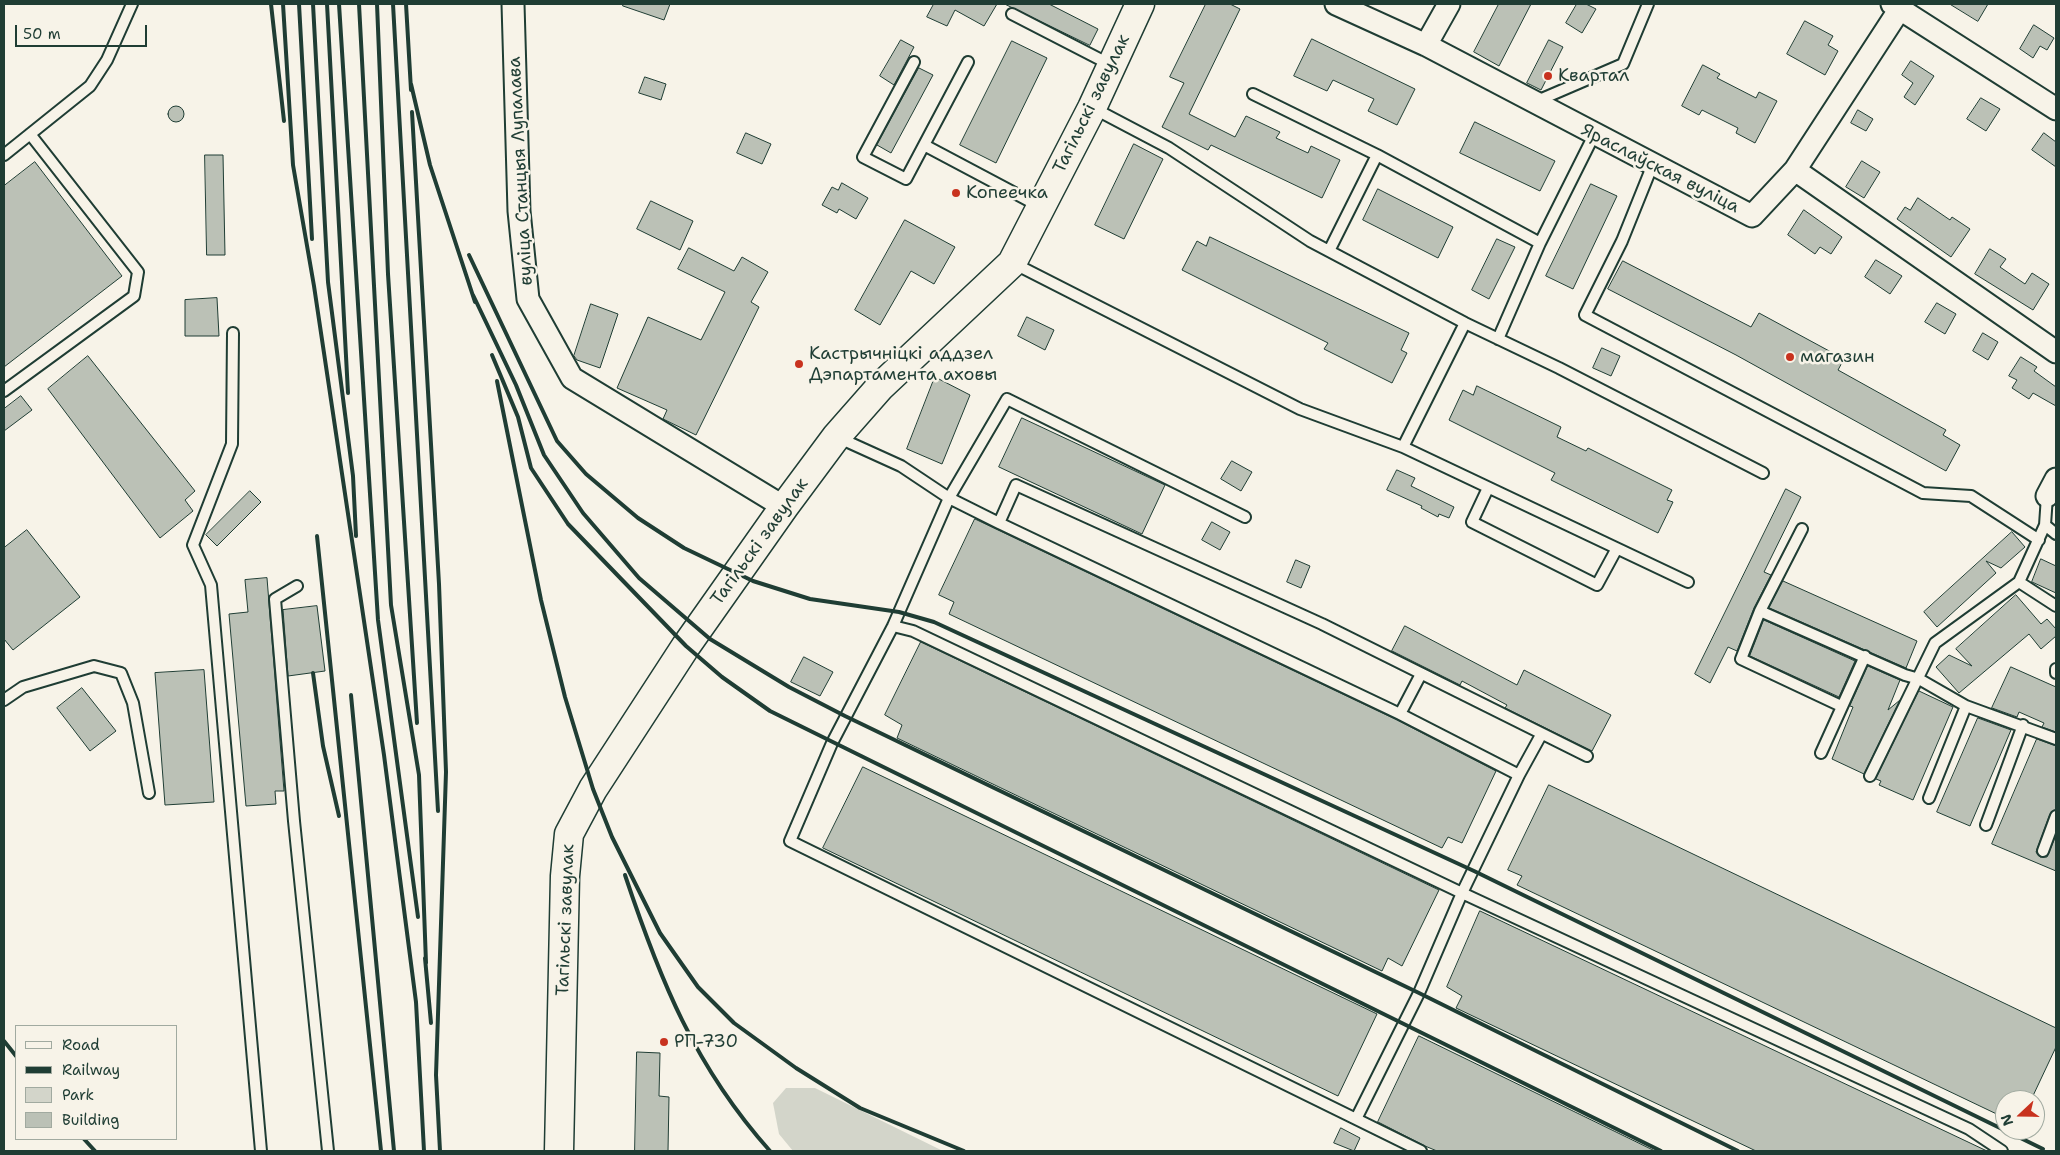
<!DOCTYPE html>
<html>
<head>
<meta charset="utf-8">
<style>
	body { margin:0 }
	#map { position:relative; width:2060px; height:1155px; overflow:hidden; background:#f7f3e8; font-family:"Shantell Sans",sans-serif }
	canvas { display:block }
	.frame { position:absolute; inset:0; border:5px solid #1f3d34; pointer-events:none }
	.legend { position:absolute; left:15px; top:1025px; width:162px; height:115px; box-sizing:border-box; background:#f7f3e8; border:1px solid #a1aaa0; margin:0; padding:6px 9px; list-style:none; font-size:15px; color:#1f3d34 }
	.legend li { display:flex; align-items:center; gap:10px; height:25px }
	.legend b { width:25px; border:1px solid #a1aaa0 }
	.north { position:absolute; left:1995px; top:1090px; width:50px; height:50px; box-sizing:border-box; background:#f7f3e8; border:1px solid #a1aaa0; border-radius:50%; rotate:249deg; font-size:14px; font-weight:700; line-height:20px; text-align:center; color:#1f3d34 }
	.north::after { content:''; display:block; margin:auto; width:18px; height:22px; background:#c8321e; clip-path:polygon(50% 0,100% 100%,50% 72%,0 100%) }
	.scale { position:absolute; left:15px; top:25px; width:132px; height:22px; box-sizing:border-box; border:2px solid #1f3d34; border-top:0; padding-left:6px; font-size:15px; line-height:18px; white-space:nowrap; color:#1f3d34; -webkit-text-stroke:4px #f7f3e8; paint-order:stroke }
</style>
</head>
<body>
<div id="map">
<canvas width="2060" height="1155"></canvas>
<div class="frame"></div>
<ul class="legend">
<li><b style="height:6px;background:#f7f3e8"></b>Road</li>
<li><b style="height:6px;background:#1f3d34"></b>Railway</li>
<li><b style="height:14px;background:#d3d5ca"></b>Park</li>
<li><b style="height:14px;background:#bbc1b6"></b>Building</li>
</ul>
<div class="north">N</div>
<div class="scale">50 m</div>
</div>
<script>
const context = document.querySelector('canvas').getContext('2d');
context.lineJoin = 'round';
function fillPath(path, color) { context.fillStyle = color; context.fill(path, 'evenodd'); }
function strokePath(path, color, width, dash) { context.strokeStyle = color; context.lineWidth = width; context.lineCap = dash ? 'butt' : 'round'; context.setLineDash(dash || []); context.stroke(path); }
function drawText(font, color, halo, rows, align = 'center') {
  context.font = font + ' "Shantell Sans",sans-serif'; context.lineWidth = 5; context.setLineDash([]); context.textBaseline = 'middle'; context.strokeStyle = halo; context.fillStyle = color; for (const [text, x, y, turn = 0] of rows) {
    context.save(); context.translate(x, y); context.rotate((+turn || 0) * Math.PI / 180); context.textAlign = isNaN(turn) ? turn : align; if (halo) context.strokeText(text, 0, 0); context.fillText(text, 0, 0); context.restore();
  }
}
fillPath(new Path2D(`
	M786 1088H815L943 1151H793L779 1134 773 1103Z`), '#d3d5ca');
const building = new Path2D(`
	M623 4H670L664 20 623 6Z
	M934 4H997L984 26 955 10 947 26 927 17Z
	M1005 4H1049L1098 29 1090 45Z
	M1206 4H1230L1240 9 1189 114 1235 137 1246 116 1280 132 1276 138 1308 153 1311 146 1340 160 1322 198 1211 145 1208 150 1162 127 1184 83 1170 77Z
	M1499 4H1531L1499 66 1474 52Z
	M1577 4H1586L1596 9 1582 33 1566 23Z
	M1950 4H1988L1978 21Z
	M1805 21 1833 36 1828 45 1838 51 1825 75 1787 54Z
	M2034 25 2054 38 2047 50 2040 46 2033 58 2020 49Z
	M1312 39 1415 89 1397 125 1368 111 1374 99 1333 80 1327 91 1294 76Z
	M901 40 914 47 894 85 880 76Z
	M1549 40 1563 47 1541 90 1527 83Z
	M1012 41 1047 58 996 163 960 145Z
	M1911 61 1934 76 1915 105 1904 97 1913 83 1902 75Z
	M1703 65 1720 74 1717 78 1756 98 1759 92 1777 101 1755 143 1736 133 1738 128 1702 110 1699 115 1682 106Z
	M919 68 933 75 891 153 877 145Z
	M645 77 666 84 661 100 639 93Z
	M1981 98 2000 109 1986 131 1967 119Z
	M168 114a8 8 0 1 1 16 0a8 8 0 1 1-16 0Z
	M1858 110 1873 119 1866 131 1851 123Z
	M1475 122 1555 161 1540 191 1460 153Z
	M746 133 771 144 762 164 737 153Z
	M2044 133 2056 142V167L2032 150Z
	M1134 144 1163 159 1124 239 1095 225Z
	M205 155H223L225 255H207Z
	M1862 161 1880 172 1864 198 1846 187Z
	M35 162 122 276 4 367V186Z
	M842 183 868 198 856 219 839 209 837 213 822 205 832 187 838 190Z
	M1591 184 1617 196 1573 289 1546 276Z
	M1378 189 1453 227 1438 258 1363 220Z
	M1918 198 1950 220 1952 217 1970 229 1951 257 1897 219 1905 207 1910 210Z
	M651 201 693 221 680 250 637 229Z
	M1804 210 1842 237 1831 254 1820 247 1815 254 1788 235Z
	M905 220 955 247 934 284 911 271 880 325 855 310Z
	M1210 237 1409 333 1401 350 1407 353 1392 383 1324 349 1328 343 1182 270 1197 241 1206 246Z
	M1497 239 1515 247 1489 299 1472 290Z
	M689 248 734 271 742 257 768 272 751 302 759 307 696 435 663 419 667 410 617 388 648 317 701 340 725 292 678 269Z
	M1990 249 2006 259 2000 267 2025 284 2032 273 2049 284 2033 310 1975 274Z
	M1876 260 1902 276 1890 294 1865 277Z
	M1623 261 1751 327 1759 313 1844 359 1838 370 1946 430 1943 435 1960 445 1946 471 1736 355 1608 289Z
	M217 298 219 336H185V300Z
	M1937 303 1956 314 1945 334 1925 322Z
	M591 304 618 314 600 368 577 360 574 356Z
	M1027 317 1054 330 1045 350 1018 336Z
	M1983 333 1998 342 1988 360 1973 351Z
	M1602 348 1620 356 1611 376 1593 368Z
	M88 356 195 491 185 500 193 511 160 538 48 389Z
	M2021 357 2037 367 2034 371 2056 387V406L2033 393 2029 399 2012 388 2017 380 2009 376Z
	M935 377 970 395 942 464 907 449Z
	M1477 386 1561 427 1557 437 1586 451 1588 448 1672 490 1667 500 1673 502 1658 533 1551 480 1555 473 1449 420 1463 390 1473 395Z
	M21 396 32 410 4 431V409Z
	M1022 418 1165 485 1142 534 999 467Z
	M1232 461 1252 472 1241 491 1221 479Z
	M1397 470 1415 478 1411 486 1454 507 1449 518 1439 514 1438 517 1421 508 1422 506 1387 490Z
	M1786 489 1801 497 1764 572 1771 575 1754 608 1737 651 1728 647 1710 683 1695 674Z
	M250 491 261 502 217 546 206 535Z
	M975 519 1397 720 1496 771 1462 843 1448 837 1442 848 949 614 954 602 939 595Z
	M1212 522 1230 532 1220 550 1202 540Z
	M27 530 80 597 13 650 4 639V548Z
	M2012 532 2025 547 2001 568 1986 561 1996 573 1937 627 1924 612Z
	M2041 559 2056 566V593L2032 582Z
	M1296 560 1310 566 1301 588 1287 582Z
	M267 578 284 791H275L276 804 246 806 229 614 248 612 245 580Z
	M1783 581 1917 641 1906 668 1769 608Z
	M2016 595 2041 624 2047 619 2056 629V636L2041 649 2029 634 1959 693 1936 667 1949 655 1972 666 1956 649Z
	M317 606 325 671 288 676 283 610Z
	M1764 620 1855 661 1839 697 1750 656Z
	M1405 626 1517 685 1524 670 1611 715 1592 751 1505 708 1507 705 1462 681 1460 685 1392 651Z
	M921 642 1439 890 1402 966 1388 958 1382 971 897 738 902 725 885 715Z
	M804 657 833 672 820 696 791 682Z
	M1868 666 1900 680 1888 710 1900 700 1864 774 1832 759 1853 707 1850 706Z
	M2011 667 2056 687V732L2042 727 2044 723 2019 712 2017 717 1992 708Z
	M204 670 214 802 165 805 155 673Z
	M82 688 116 731 90 751 57 708Z
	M1919 691 1953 707 1913 800 1879 785 1881 781 1876 779Z
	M1978 718 2011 730 1970 826 1937 812Z
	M2037 739 2056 746V809L2050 814 2036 852 2040 857H2047L2056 835V871L1992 844Z
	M863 767 1377 1014 1338 1096 823 848Z
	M1549 785 2056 1028V1047L2031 1100H2005V1118L1517 885 1522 876 1508 870Z
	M1480 911 1987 1151H1756L1456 1008 1462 996 1447 987Z
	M1419 1036 1655 1151H1437L1425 1146 1378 1122Z
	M637 1052 660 1053 659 1096 669 1097 668 1151H635Z
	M1341 1128 1360 1138 1354 1151 1334 1143Z`);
fillPath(building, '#bbc1b6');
strokePath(building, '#1f3d34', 1);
const lane = new Path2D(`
	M1012 14 1111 65
	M914 62 863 157 906 179 924 145
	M968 62 924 145 1039 206
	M1253 94 1377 155 1540 243
	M1537 101 1623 64 1648 4
	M1093 108 1169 148 1310 241 1465 323 1559 368 1763 473
	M4 155 90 86 107 60 132 4
	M1653 164 1622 241 1585 315 1923 493 1971 496 2039 540
	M1329 251 1377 155
	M1013 263 1300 409 1403 447 1688 582
	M233 333 232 444 193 545 211 585 261 1151
	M1498 339 1540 243 1594 135
	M4 391 134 296 138 272 30 134
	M837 437 901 466 949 498 999 523
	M1403 447 1465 323
	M1488 488 1472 522 1597 585 1616 550
	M1245 517 1007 399 949 498 893 626 832 743 790 841 1356 1119 1419 993 1462 893 1519 775
	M2045 525 2056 534
	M1802 529 1760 611 1905 675 1919 679 1966 706 2056 739
	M2019 582 2056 606
	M297 586 275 599 294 821 328 1151
	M1760 611 1741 659 1841 706
	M893 626 913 631 1462 893 1969 1129 2002 1151
	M2056 669V673
	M4 700 23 687 94 666 121 673 133 703 149 793
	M1400 714 1421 674
	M1541 735 1519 775 1400 714 999 523 1016 485 1322 624 1587 756
	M1821 753 1865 656
	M1870 776 1935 643 2019 582 2045 525 2047 496
	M1929 798 1966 706
	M1986 825 2023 725
	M2043 851 2056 816
	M1356 1119 1421 1151`);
const street = new Path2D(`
	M513 4 519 211 528 299 572 378 784 507
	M1336 4 1426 45 1752 216 1795 170 2056 352
	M1892 4 2056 109
	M1426 45 1449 4
	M1795 170 1903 4
	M2047 496 2056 479`);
const secondary = new Path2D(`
	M559 1151 565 876 569 834 593 789 686 646 784 507 836 437 880 387 1012 263 1092 108 1140 4`);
strokePath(lane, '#1f3d34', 14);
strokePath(street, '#1f3d34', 25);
strokePath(secondary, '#1f3d34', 31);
strokePath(lane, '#f7f3e8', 10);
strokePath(street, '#f7f3e8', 21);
strokePath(secondary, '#f7f3e8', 28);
strokePath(new Path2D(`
	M271 4 284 121
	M283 4 293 165 314 286 384 755 416 1002 424 1151
	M299 4 312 239
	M313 4 328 282 353 476 356 536
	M327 4 348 393
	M339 4 378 620 418 917
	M359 4 391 605 419 775 426 963
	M377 4 388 274 417 723
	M393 4 438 811
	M406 4 411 90
	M411 84 430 165 475 302
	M412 112 439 584 446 772 436 1075 440 1151
	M469 255 557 441 586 474 638 518 684 548 753 581 810 599 899 612 934 622 1474 871 2043 1149
	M473 295 516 385 544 455 583 513 639 578 710 639 789 687 845 716 1419 993 1738 1151
	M492 355 518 417 531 468 568 524 686 646 722 677 770 711 1661 1151
	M497 381 541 600 565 697 593 789 612 837 660 933 698 987 734 1023 796 1068 860 1108 964 1151
	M317 536 381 1151
	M313 673 323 746 339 816
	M351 695 394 1151
	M625 875C660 980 695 1067 770 1151
	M425 958 431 1023
	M4 1041 16 1056
	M84 1139 95 1151`), '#1f3d34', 4);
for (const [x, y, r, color] of [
	[1548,76,5,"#c8321e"],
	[956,193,5,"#c8321e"],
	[1790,357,5,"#c8321e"],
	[799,364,5,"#c8321e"],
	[664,1042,5,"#c8321e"]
]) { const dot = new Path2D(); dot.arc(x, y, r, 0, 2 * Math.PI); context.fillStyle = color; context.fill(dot); strokePath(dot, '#f7f3e8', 2); }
drawText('18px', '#1f3d34', '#f7f3e8', [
	["Квартал",1558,76],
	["Копеечка",966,193],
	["Кастрычніцкі аддзел",809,354],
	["Дэпартамента аховы",809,375],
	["магазин",1800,357],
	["РП-730",674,1042]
], 'left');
drawText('18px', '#1f3d34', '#f7f3e8', [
	["Тагільскі завулак",1092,104,-64],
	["Яраслаўская вуліца",1660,169,27],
	["вуліца Станцыя Лупалава",521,171,-93],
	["Тагільскі завулак",760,542,-54],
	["Тагільскі завулак",566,920,-88]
]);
</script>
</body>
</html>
